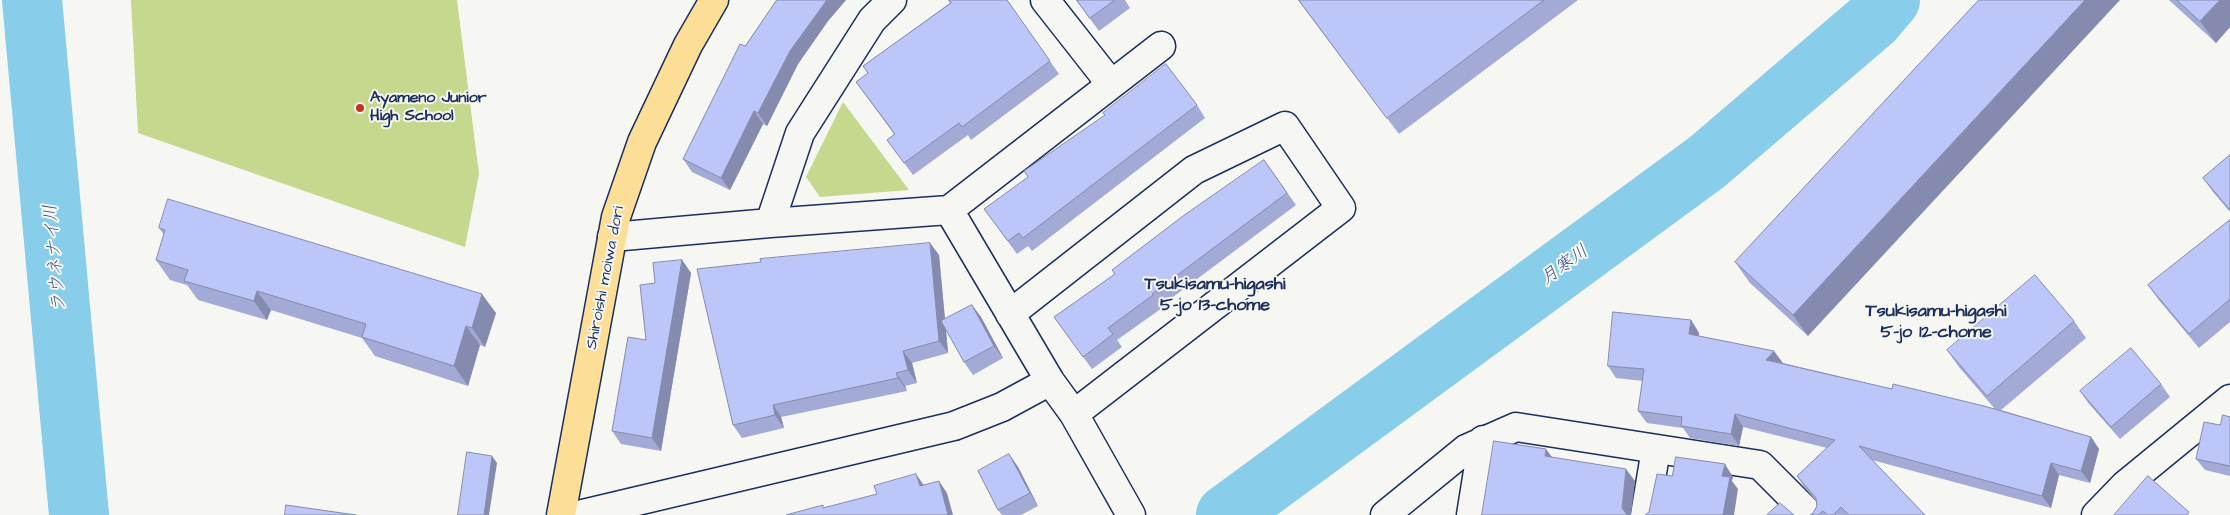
<!DOCTYPE html>
<html>
<head>
<meta charset="utf-8">
<style>
	body { margin:0 }
	canvas { display:block; background:#f6f6f2 }
</style>
</head>
<body>
<canvas width="2230" height="515"></canvas>
<script>
const context = document.querySelector('canvas').getContext('2d');
context.lineJoin = 'round';
function fillPath(path, color) { context.fillStyle = color; context.fill(path, 'evenodd'); }
function strokePath(path, color, width, dash) { context.strokeStyle = color; context.lineWidth = width; context.lineCap = dash ? 'butt' : 'round'; context.setLineDash(dash || []); context.stroke(path); }
function drawText(font, color, halo, rows, align = 'center') {
  context.font = font + ' "Architects Daughter","Klee One",sans-serif'; context.lineWidth = 4; context.setLineDash([]); context.textBaseline = 'middle'; context.strokeStyle = halo; context.fillStyle = color; for (const [text, x, y, turn = 0] of rows) {
    context.save(); context.translate(x, y); context.rotate((+turn || 0) * Math.PI / 180); context.textAlign = isNaN(turn) ? turn : align; if (halo) context.strokeText(text, 0, 0); context.fillText(text, 0, 0); context.restore();
  }
}
fillPath(new Path2D(`
	M131 0H457L479 174 465 247 138 133Z
	M843 102 909 190 820 197 806 177Z`), '#c5d88d');
strokePath(new Path2D(`
	M32 0 79 515
	M1226 515 1707 162 1873 20 1890 0`), '#88cde9', 60);
const minor = new Path2D(`
	M1045 0 1111 84
	M949 210 1050 381 1074 414 1131 515
	M770 223 800 133 872 20 892 0
	M612 237 770 223 949 210 1161 46
	M1010 314 1194 170 1285 126 1341 208 1074 414
	M578 515 954 426 1002 407 1050 381
	M1385 515 1466 449 1516 427 1760 465 1810 515
	M1471 515 1483 440
	M1645 515 1656 449
	M2096 515 2125 485 2230 399`);
const major = new Path2D(`
	M561 515 616 217 642 142 688 45 714 0`);
strokePath(minor, '#1b2f5e', 31);
strokePath(major, '#1b2f5e', 31);
strokePath(minor, '#f6f6f2', 28);
strokePath(major, '#fdde96', 28);
fillPath(new Path2D(`
	M777 0H846L828 21 798 64 767 126 763 124 730 190 692 172 683 159 745 46Z
	M948 0H1007L1059 74 971 140 968 135 913 175 887 140 894 134 856 82 868 73 863 66 950 3Z
	M1076 0H1125L1130 8 1099 31Z
	M1298 0H1578L1399 134Z
	M1979 0 1808 336 1750 283 1735 262Z
	M2169 0H2230V27L2216 43Z
	M1197 105 1205 118 1032 251 1028 246 1017 254 984 209Z
	M2230 155V212L2213 192 2203 178Z
	M1264 160 1296 205 1161 306 1162 308 1117 340 1122 347 1092 369 1054 317 1115 274Z
	M2230 220V322L2199 348 2158 299 2148 285Z
	M159 228 496 313 485 347 480 345 468 386 375 356 362 338 271 310 267 320 198 300 187 285 170 280 156 260 164 235Z
	M930 243 939 255 945 319 972 305 981 317 1003 358 973 375 964 362 946 329 948 353 912 363 917 383 905 386 907 391 781 417 784 428 742 438 733 425Z
	M682 260 691 273 661 451 621 444 612 431 646 340 655 283Z
	M1691 320 1699 333V336L1783 363 1892 389 1995 409 1959 367 1947 350 2074 321 2086 338 2001 410 2091 437 2099 449 2090 483 2059 475 2051 508 1872 460 1925 515H1810L1813 513 1817 506 1816 501 1805 488 1797 476 1827 448 1743 427 1739 446 1690 438 1683 428 1647 423 1638 411 1643 381 1616 378 1608 366Z
	M2161 384 2170 397 2120 439 2089 404 2080 391Z
	M2230 417V476L2205 470 2196 459 2220 425Z
	M1009 454 1018 467 1038 506 1021 515H1002L998 510Z`), '#a3aad5');
fillPath(new Path2D(`
	M827 0H846L828 21 798 64 767 126 758 113 790 51Z
	M2085 0H2120L1808 336 1793 315Z
	M2220 0H2230V27L2216 43 2200 21Z
	M754 111 763 124 730 190 721 178Z
	M930 243 939 255 948 353 939 341Z
	M682 260 691 273 661 451 652 438Z
	M257 291 271 310 267 320 254 301Z
	M482 294 496 313 485 347 472 328Z
	M972 305 981 317 1003 358 994 346Z
	M1691 320 1699 333 1698 347 1689 334Z
	M466 326 480 345 468 386 454 366Z
	M903 351 912 363 917 383 908 370Z
	M1774 351 1783 363 1766 360Z
	M896 373 905 386 907 391 898 378Z
	M773 405 781 417 784 428 775 415Z
	M1735 414 1743 427 1739 446 1731 434Z
	M2091 437 2099 449 2090 483 2081 471Z
	M1546 449 1555 461 1545 456Z
	M1009 454 1018 467 1038 506 1030 493Z
	M492 456 497 463 489 515H484Z
	M2051 463 2059 475 2051 508 2042 496Z
	M1725 464 1733 477 1732 481 1738 489 1734 515H1723L1722 476Z
	M1626 469 1635 481 1631 515H1627L1622 508Z
	M916 474 925 487 920 486Z
	M939 481 947 493 953 515H948Z`), '#848bae');
const building = new Path2D(`
	M777 0H827L790 51 758 113 754 111 721 178 683 159 740 44 745 46Z
	M949 0H1007L1050 61 962 127 959 123 904 163 887 140 895 134 856 82 868 73 863 66 951 3Z
	M1077 0H1115L1090 18Z
	M1299 0H1544L1387 118Z
	M1979 0H2085L1793 315 1735 262Z
	M2177 0H2220L2200 21Z
	M1166 64 1197 105 1023 238 1019 233 1008 241 984 209 1028 177 1024 171 1105 115 1103 113Z
	M2230 155V210L2203 178Z
	M1264 160 1287 193 1152 294 1153 295 1108 328 1113 334 1083 357 1054 317 1115 274 1112 270 1183 216Z
	M168 199 482 294 472 328 466 326 454 366 362 337 366 324 257 291 254 301 184 281 188 270 156 260 165 230 159 228Z
	M2230 220V300H2229L2189 334 2148 285Z
	M930 243 939 341 903 351 908 370 896 373 898 378 773 405 775 415 733 425 697 269 761 262 760 259Z
	M682 260 652 438 612 431 628 337 646 340 640 285 655 283 653 263Z
	M2035 275 2074 321 1987 396 1947 350Z
	M972 305 994 346 964 362 941 321Z
	M1613 312 1691 320 1689 334 1774 351 1766 360 1892 389 1893 384 1984 406 2091 437 2081 471 2051 463 2042 496 1859 446 1925 515H1849L1841 507 1833 515H1828L1823 511 1818 515H1810L1813 513 1817 506 1816 498 1797 476 1835 440 1735 414 1731 434 1681 426 1682 417 1638 411 1644 369 1608 366Z
	M2131 348 2161 384 2111 427 2080 391Z
	M2223 415 2230 417V466L2196 459 2204 422 2220 425Z
	M1494 441 1546 449 1545 456 1626 469 1622 508 1627 515H1482Z
	M467 452 492 456 484 515H458Z
	M1009 454 1030 493 998 510 978 471Z
	M1676 457 1725 464 1722 476 1730 477 1723 515H1645L1649 512 1657 474 1672 476Z
	M916 474 920 486 939 481 948 515H786L823 505V508L877 494 874 486Z
	M2148 476 2189 512 2187 515H2114Z
	M1780 503 1794 515H1767Z
	M286 505 356 515H285Z`);
fillPath(building, '#bdc6f8');
strokePath(building, '#848bae', 1);
for (const [x, y, r, color] of [
	[360,108,5,"#c8321e"]
]) { const dot = new Path2D(); dot.arc(x, y, r, 0, 2 * Math.PI); context.fillStyle = color; context.fill(dot); strokePath(dot, '#f6f6f2', 2); }
drawText('bold 16px', '#1b2f5e', '#f6f6f2', [
	["Ayameno Junior",370,99],
	["High School",370,117]
], 'left');
drawText('16px', '#1b2f5e', '#f6f6f2', [
	["Shiroishi moiwa dori",606,278,-79]
]);
drawText('italic 18px', '#365681', '#f6f6f2', [
	["ラウネナイ川",56,258,-95],
	["月寒川",1565,266,-36]
]);
drawText('bold 18px', '#1b2f5e', '#f6f6f2', [
	["Tsukisamu-higashi",1215,285],
	["5-jo 13-chome",1215,306],
	["Tsukisamu-higashi",1936,312],
	["5-jo 12-chome",1936,333]
]);
</script>
</body>
</html>
